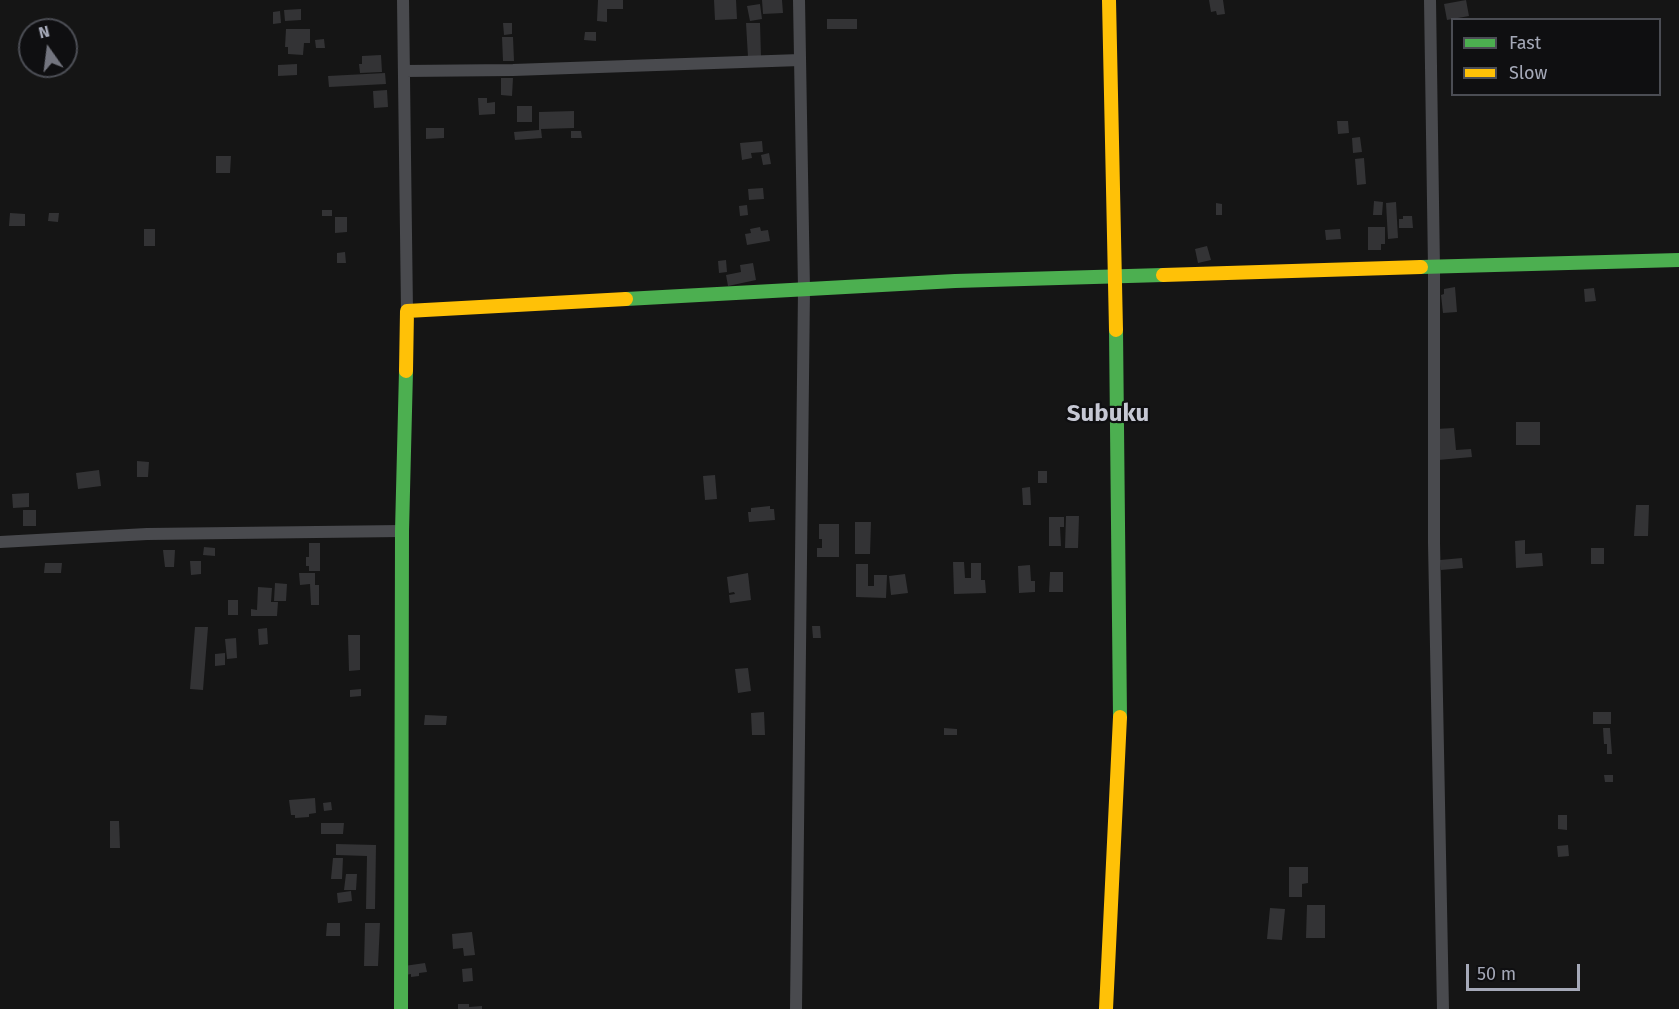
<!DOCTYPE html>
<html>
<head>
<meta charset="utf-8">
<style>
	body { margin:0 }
	#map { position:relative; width:1679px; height:1009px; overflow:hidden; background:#151515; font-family:"Fira Sans",sans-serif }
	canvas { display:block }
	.legend { position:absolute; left:1451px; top:18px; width:210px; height:78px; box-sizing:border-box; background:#0f0f11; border:2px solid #4b4d54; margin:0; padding:8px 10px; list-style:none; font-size:18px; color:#a5a9b8 }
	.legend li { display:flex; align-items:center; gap:12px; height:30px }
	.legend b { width:30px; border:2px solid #4b4d54 }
	.north { position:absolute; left:18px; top:18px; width:60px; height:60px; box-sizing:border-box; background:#0f0f11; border:2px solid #4b4d54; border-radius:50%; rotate:346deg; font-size:16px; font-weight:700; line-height:24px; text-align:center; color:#a5a9b8 }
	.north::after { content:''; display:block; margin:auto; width:21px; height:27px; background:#73757f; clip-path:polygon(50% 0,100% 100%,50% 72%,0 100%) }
	.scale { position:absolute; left:1466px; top:964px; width:114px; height:27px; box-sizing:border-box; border:3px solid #a5a9b8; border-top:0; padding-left:8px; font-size:18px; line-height:21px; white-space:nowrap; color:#a5a9b8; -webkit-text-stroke:4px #0f0f11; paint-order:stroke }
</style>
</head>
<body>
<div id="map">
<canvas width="1679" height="1009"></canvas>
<ul class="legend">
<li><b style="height:8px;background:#4caf50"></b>Fast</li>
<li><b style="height:8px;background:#ffc107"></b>Slow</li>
</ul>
<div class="north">N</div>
<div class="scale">50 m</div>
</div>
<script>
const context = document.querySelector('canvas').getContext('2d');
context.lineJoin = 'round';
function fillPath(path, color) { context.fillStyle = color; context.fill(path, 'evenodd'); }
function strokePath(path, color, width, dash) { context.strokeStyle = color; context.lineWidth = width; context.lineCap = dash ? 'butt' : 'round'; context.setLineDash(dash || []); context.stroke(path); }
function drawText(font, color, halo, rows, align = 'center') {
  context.font = font + ' "Fira Sans",sans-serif'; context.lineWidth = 4.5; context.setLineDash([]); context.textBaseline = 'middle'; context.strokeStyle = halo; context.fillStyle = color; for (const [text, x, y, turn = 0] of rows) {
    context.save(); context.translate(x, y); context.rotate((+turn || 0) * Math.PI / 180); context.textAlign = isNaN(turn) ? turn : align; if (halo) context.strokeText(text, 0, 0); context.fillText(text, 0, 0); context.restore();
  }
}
fillPath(new Path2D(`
	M598 0H623V9H607V22L597 21Z
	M714 0H736L737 19 715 20Z
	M762 0H782L783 13 763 14Z
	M1209 0H1223L1225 14 1217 15 1216 11 1211 12Z
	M1466 0 1469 16 1447 20 1444 4Z
	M760 4 762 19 750 21 747 6Z
	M301 9V20L285 21 284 10Z
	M280 11 281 23 273 24V12Z
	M827 19H857V29H827Z
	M503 23H512V34L504 35Z
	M746 23H760L761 57H748Z
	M286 29H310V43H304L303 55 288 54V47H285Z
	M585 32H596V41L584 40Z
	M502 37H513L514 61H503Z
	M324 39 325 48H316L315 40Z
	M381 55 382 72 360 73 359 64H362V56Z
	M297 64V75L278 76V65Z
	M385 73 386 84 329 87 328 76Z
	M501 78H513L512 96 501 95Z
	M387 90 388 107 374 108 373 91Z
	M478 98H487V103L495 102V114L479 115Z
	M517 106H532V122H517Z
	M574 111V128L541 129 542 138 515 140 514 132 539 130V112Z
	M1337 121H1348L1349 133 1338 134Z
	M426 128H444V138L426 139Z
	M571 131H581L582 138H571Z
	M1360 137 1362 152 1353 153 1352 138Z
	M762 141 763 152 751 153 752 158 742 160 740 143Z
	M769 153 771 164 763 165 761 155Z
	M216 156H231L230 173H216Z
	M1364 158 1366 184 1357 185 1355 159Z
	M763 188 764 199 749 200 748 189Z
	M1374 201 1383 202 1382 215H1373Z
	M1396 202 1398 238 1388 239 1386 203Z
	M1216 203 1222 204V215H1216Z
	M747 205 748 215 740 216 739 206Z
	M322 210H332V216H322Z
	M10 213 25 214V226H9Z
	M49 213H59L58 222 48 221Z
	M1403 216H1412L1413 228H1399V219H1403Z
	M335 217H347V232L335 233Z
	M760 227 761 231 768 230 770 241 747 245 745 234 751 233 750 229Z
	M1368 227H1385V244H1381V250H1368Z
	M144 229H155V246H144Z
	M1340 229 1341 239 1326 240 1325 230Z
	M1207 246 1211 260 1198 263 1195 249Z
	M345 252 346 263H337V253Z
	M726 260 727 272 719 273 718 261Z
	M753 263 756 280 728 286 726 275 741 272 740 265Z
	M1455 287 1457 312 1443 313 1441 295 1444 294V289Z
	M1594 288 1596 301 1585 302 1584 289Z
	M1516 422H1540V445H1516Z
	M1454 428 1456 450 1471 449 1472 457 1438 460 1436 429Z
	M137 461 149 462 148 477H137Z
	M99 470 101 486 78 489 76 473Z
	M1038 471H1047V483H1038Z
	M715 475 717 499 705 500 703 476Z
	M1030 487 1031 505H1023L1022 488Z
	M29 493V507L13 508 12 494Z
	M1636 505H1649L1648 536H1634Z
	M770 506V509H774L775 520 749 522 748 512H751V508Z
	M23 510H36V526H23Z
	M1066 516H1079L1078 548H1065Z
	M1049 517H1064V527H1060L1061 546H1049Z
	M855 522H871L870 554H855Z
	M819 524H839V557H817V548H822V539H819Z
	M1525 540V554L1542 553 1543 566 1516 568 1515 541Z
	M309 543H320V571H309V566H306V557H309Z
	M204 547 215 548V556L203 555Z
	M1591 548H1604V564H1591Z
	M163 550H175L174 567H165Z
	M1462 558 1463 568 1441 570 1440 560Z
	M190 561H201V574L191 575Z
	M953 562H964L965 578H971V563H981V580H985L986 593 954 594Z
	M45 563H62L61 573H44Z
	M856 564H868V586H874V575H887L886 598 856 597Z
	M1030 565 1031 581H1035V592L1019 593 1018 566Z
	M1050 572H1063V592H1049Z
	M299 573H315V585H319V605H311L310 584 300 585Z
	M748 573 751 600 730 603 729 595 735 594 734 592 729 593 727 577Z
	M905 574 908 593 891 595 889 576Z
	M275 583 287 584 286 601H274Z
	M258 587 272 588 271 602H278L277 616H251V609L257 610Z
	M228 600H238V615H228Z
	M812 626H820L821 638H813Z
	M195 627H208L203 690 190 689Z
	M267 628 268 644 259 645 258 629Z
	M348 635H360V670L349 671Z
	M236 638 237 658 227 659 225 639Z
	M225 653V665L215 666V654Z
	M748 668 751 691 738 693 735 669Z
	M361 689V696L350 697V690Z
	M764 712 765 735H752L751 713Z
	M1593 712H1611V724H1593Z
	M425 715 447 716 446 725H424Z
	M944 728 957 729V735H944Z
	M1603 728H1610L1612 754H1607V744H1604Z
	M1604 775H1613V782H1605Z
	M315 798 316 813 309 814V817L295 818V815H291L289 800Z
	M331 802 332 810 324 811 323 803Z
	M1558 815H1567V830L1558 829Z
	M110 821H119L120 848H110Z
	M321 823H344L343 834H321Z
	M336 844 376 845 375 909H366L367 856 336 855Z
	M1568 845 1569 856 1558 857 1557 846Z
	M333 858H343L342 879H331Z
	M1289 867H1308V883L1302 884V897H1289Z
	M346 874H357L356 890H344Z
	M351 891 352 901 338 903 337 893Z
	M1307 905H1325V938H1306Z
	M1270 908 1285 909 1282 940 1267 939Z
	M327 923H340V936H326Z
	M365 923H380L378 966H364Z
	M472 932 475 955 464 956 463 948 453 949 452 934Z
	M425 963 427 972 419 973V976L411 977V974L405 975 404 966Z
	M472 968 473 981 463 982 462 969Z
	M458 1004H469V1007L482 1006V1009H458Z`), '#333335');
strokePath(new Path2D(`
	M403 0 407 311
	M1430 0 1434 268V543L1443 1009
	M404 71 513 70 800 60
	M0 542 147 534 402 531
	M796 1009 804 289 799 0`), '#494a4e', 12);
strokePath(new Path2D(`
	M1421 267 1679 260
	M626 299 955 281 1163 275
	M1116 330 1120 717
	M401 1009 402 531 406 371`), '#4caf50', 14);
strokePath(new Path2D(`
	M1109 0 1116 330
	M1163 275 1421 267
	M406 371 407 311 626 299
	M1106 1009 1120 717`), '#ffc107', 14);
drawText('bold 24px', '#c6c8d4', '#0f0f11', [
	["Subuku",1108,414]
]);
</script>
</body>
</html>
